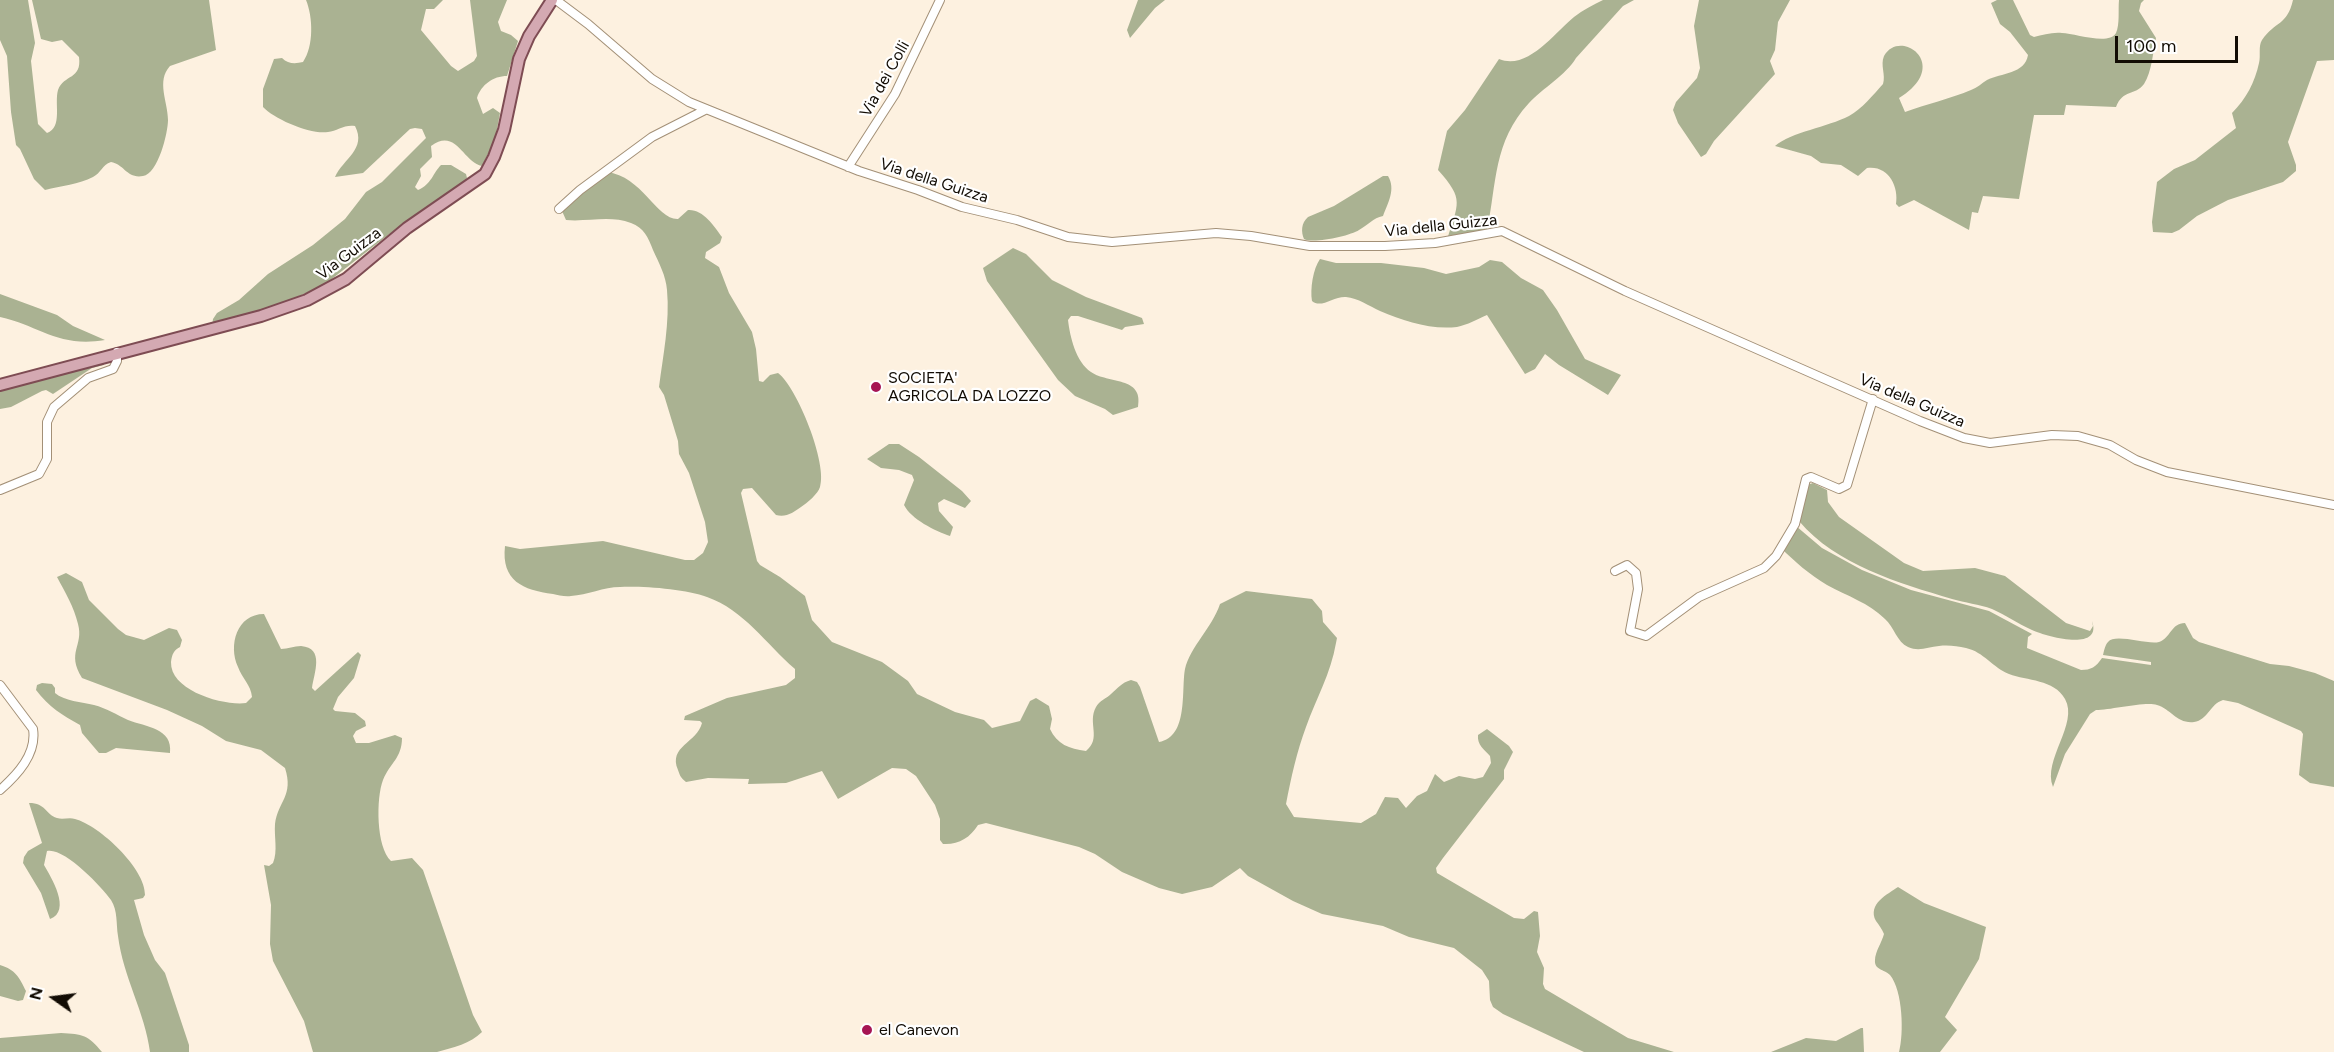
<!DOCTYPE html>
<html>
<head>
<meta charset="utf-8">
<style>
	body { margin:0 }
	#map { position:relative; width:2334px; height:1052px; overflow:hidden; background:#fdf1e0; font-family:Figtree,sans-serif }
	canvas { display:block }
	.north { position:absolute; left:24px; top:968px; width:60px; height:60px; -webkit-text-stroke:4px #fff; paint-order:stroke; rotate:284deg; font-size:16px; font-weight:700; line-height:24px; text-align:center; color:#120c04 }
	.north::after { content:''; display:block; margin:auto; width:21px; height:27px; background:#120c04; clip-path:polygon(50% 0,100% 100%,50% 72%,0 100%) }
	.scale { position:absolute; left:2115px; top:36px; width:123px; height:27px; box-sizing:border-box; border:3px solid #120c04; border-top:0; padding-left:8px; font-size:18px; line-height:21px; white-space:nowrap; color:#120c04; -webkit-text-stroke:4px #fff; paint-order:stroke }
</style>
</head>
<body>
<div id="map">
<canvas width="2334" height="1052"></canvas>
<div class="north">N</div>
<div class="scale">100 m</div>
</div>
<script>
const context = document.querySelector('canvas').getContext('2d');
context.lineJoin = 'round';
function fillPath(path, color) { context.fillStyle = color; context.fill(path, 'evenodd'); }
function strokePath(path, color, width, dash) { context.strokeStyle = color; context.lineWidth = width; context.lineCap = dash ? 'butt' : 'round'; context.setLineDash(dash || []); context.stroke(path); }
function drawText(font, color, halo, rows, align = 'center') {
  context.font = font + ' Figtree,sans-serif'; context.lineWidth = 4.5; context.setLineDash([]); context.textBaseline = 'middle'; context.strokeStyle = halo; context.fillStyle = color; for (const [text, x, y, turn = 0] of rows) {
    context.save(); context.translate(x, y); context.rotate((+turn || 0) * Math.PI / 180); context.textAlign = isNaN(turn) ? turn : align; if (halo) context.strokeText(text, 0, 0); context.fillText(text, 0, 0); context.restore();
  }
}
fillPath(new Path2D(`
	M0 0H28L35 43 31 61 38 124 47 133C63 127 54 104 58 90 64 74 82 80 79 57L62 40 52 42 41 39 32 0H209L216 50 170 66C156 81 168 102 168 120 168 133 158 174 143 176 127 179 124 164 111 162 102 165 101 173 93 177 79 184 61 186 45 190L34 179 20 149 16 145 11 112 7 56 0 40Z
	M306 0H443L434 9H426L421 30 451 66 458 71 474 61 477 56 470 0H507L498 22 501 31 511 35 518 41 507 76C493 76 481 85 477 98L483 114 493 108 500 113 495 140 482 166C463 162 456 127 431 146L432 157 420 169 421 176 415 187 418 190C431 185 433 173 441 165H451L466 174 467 178 463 184 392 232 324 285 288 301 212 326 213 319 217 313 239 300 268 274 313 245 345 219 366 192 382 182 426 138 422 129 415 128 410 129 363 173 335 177C343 159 367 149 355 126 345 124 337 131 328 132 311 135 274 119 263 107V89L274 59 282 58C288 64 295 64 303 62 314 46 313 17 306 0Z
	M1138 0H1165L1155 8 1130 38 1127 30Z
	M1603 0H1634L1623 6 1576 58C1566 75 1543 88 1529 103 1493 142 1497 183 1487 230L1447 240C1458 203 1465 200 1438 170L1447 131 1465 110 1499 59C1528 71 1555 32 1574 17 1583 10 1593 5 1603 0Z
	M1699 0H1790L1778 22 1775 50 1770 61 1775 74 1714 141 1706 154 1701 157 1678 123 1673 110 1676 102 1697 78 1700 68 1694 26Z
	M1997 0H2013L2030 35 2034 37C2043 35 2052 32 2062 33 2074 33 2109 46 2116 33 2120 24 2118 10 2119 0H2144L2141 3 2139 11 2156 38C2153 51 2152 72 2144 84 2135 96 2123 89 2116 107L2066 105 2064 115H2034L2019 199 1983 196 1978 213 1972 212 1969 230 1914 200 1899 207 1896 204C1899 186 1888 165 1867 168L1858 176 1841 165 1821 163 1811 156 1775 146C1791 132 1828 127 1849 116 1862 109 1873 95 1883 84 1886 75 1880 65 1884 56 1900 27 1953 65 1899 98L1905 112C1926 104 1950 99 1971 90 1977 88 1982 83 1987 80 2001 73 2025 74 2028 55L2010 32 2000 24 1991 3Z
	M2293 0H2334V60L2317 61 2288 142 2296 165V171L2283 182 2228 200 2197 216 2179 230 2172 233 2153 232 2152 222 2157 182 2174 169 2195 160 2236 128 2232 113C2246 99 2255 82 2259 63 2261 56 2258 46 2262 40 2275 21 2287 26 2293 0Z
	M607 172C642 176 657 220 678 219L688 210C703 209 714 226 722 237L720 243 706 252 705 258 719 267 729 293 752 332 756 349 759 381 763 382 770 375 778 373C797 387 828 464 820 487 818 494 807 503 801 507 794 512 786 518 776 515L752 488 743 489 741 493 757 561 760 565 780 577 805 596 812 620 832 642 882 662 908 681 917 694 955 712 984 720 992 728 1020 721 1030 701 1036 698 1049 706 1052 719 1050 729C1057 744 1069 749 1086 751 1102 738 1087 723 1096 707 1099 701 1107 698 1111 694 1118 688 1121 683 1131 680L1137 682 1140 687 1159 742C1189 737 1181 689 1185 669 1190 647 1212 628 1220 604L1246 591 1312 599 1322 611 1323 622 1337 638 1336 643C1331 673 1316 699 1306 727 1297 751 1291 778 1286 804L1294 817 1361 823 1376 814 1385 797 1398 798 1406 808 1417 796 1427 791 1435 774 1444 782 1459 776 1475 779 1483 777 1491 763 1490 756C1484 749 1477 745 1478 735L1487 729 1509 746 1513 752 1504 770V779L1443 858 1436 868 1437 873 1514 918 1524 919 1534 911 1538 912 1540 936 1537 952 1544 968 1543 984 1545 989 1628 1038 1674 1052H1584L1503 1014 1493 1007 1490 1000 1489 981 1482 970 1454 948 1409 937 1383 926 1322 914 1293 901 1248 876 1240 868 1212 887 1182 894 1159 888 1122 872 1095 854 1079 847 986 823 978 825C970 838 958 845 943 844L940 840V819L935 805 916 776 906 769 892 768 838 799 822 771 786 783 748 784 749 779 708 778 686 782C681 778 680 776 678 770 668 746 697 743 702 723L700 721 684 720 685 716 727 698 786 685 795 678V669C766 644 744 610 707 597 686 589 643 586 620 587 604 587 587 595 571 596 565 597 558 595 553 594 523 590 501 581 505 546L520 549 603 541 685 560H694L703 553 708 542 705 522 689 473 679 454 678 441 664 395 659 387C663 356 670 322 667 290 666 276 659 263 653 250 648 237 644 228 631 223 610 215 588 222 566 220L562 211 570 201Z
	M1383 176H1388C1396 189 1388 203 1383 216 1373 218 1368 225 1359 230 1350 236 1313 244 1304 239 1301 232 1301 223 1308 217L1334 206Z
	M1013 248 1026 254 1052 280 1086 297 1142 318 1144 324 1125 327 1122 330 1078 316H1071L1068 320C1070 337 1076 362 1091 372 1108 384 1144 376 1138 407L1113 415 1105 409 1075 396 1058 380 987 281 983 268Z
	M1320 259 1336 263H1381L1424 268 1446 274 1479 267 1490 260 1502 262 1521 278 1543 290 1557 310 1585 359 1621 375 1608 395 1559 365 1545 354 1535 369 1525 374 1487 315C1478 319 1467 325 1457 327 1430 330 1404 321 1380 311 1369 306 1358 298 1346 297 1334 296 1321 309 1312 301 1310 289 1313 269 1320 259Z
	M0 294 57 315 73 326 105 340C59 348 40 326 0 317Z
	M104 362V365L92 368 53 394 46 390 42 391 11 407 0 409V390Z
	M889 444H899L919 457 962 491 971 501 965 508 944 499 938 503 939 511 953 527 950 536C935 531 911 519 904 505L914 480 912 475 899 470 881 468 867 459Z
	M1813 483 1827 490 1828 502 1839 517 1904 563 1923 571 1975 568 2005 576 2066 623 2090 631 2093 626 2092 621C2103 652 2047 637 2032 630 2018 624 2006 615 1992 609 1979 604 1965 603 1952 599 1899 583 1836 565 1799 521L1807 485Z
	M1796 526 1822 548 1862 570 1911 590 1989 611 2032 634 2028 637 2027 648 2081 670C2091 670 2096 667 2102 658L2151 665V662L2103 655C2104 651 2105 645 2108 642 2115 633 2147 645 2159 642 2171 638 2171 623 2185 623L2193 638 2199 642 2270 664 2289 666 2315 673 2334 681V787L2310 783 2299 775 2303 734 2301 731 2238 703 2223 700C2210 704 2208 720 2194 722 2177 724 2171 709 2157 705 2146 701 2111 710 2096 710L2090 714 2065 754 2053 787C2042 760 2079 724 2065 699 2054 679 2027 681 2009 674 1993 668 1984 652 1966 648 1957 646 1948 645 1939 646 1928 647 1919 652 1908 647 1897 642 1894 627 1885 619 1869 603 1847 596 1827 585 1810 575 1794 561 1781 548Z
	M66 573 82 582 89 600 118 629 126 635 144 640 169 628 177 630 182 640 180 647C174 650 172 654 171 662 170 691 224 706 246 703L252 697C251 685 242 678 238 667 228 645 237 614 264 614L281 649C288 649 294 646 301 646 325 648 314 673 312 688L315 691 358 652 361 655 354 678 338 697 333 709 335 711 355 713 365 721 366 726 356 731 353 736 356 743H369L395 735 402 738C402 758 390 763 383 780 376 798 376 847 391 861L412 858 423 870 473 1015 482 1032C470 1044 454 1047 437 1052H313L304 1021 273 961 270 944 271 905 264 865 269 866 273 863C278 851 274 837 275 824 278 801 294 796 285 768L261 750 226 741 202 726 167 710 82 678C66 652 84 646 78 624 74 607 65 592 57 577Z
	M42 683 52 684 55 688V693C64 701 82 702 94 705 106 708 117 715 128 720 146 727 173 728 170 753L116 748 106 753H99L82 733 80 725C62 715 49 707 36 690L37 685Z
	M29 803C46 803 45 814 57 818 63 820 69 817 75 819 99 825 146 869 145 895L143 898 134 900 144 935 155 960 165 973 189 1045V1052H150C145 1012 123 977 118 936 116 924 118 911 111 900 101 886 64 847 47 851L44 865C51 877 72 911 50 919L41 893 23 863 24 857 28 851 42 843Z
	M1898 887 1924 903 1986 927 1979 959 1945 1017 1957 1030 1940 1052H1899C1904 1034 1903 991 1890 975 1884 969 1874 970 1875 960 1875 952 1882 942 1884 934 1882 929 1879 925 1876 921 1867 904 1888 894 1898 887Z
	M0 965C16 970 19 977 26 991L23 1000 18 1001 0 996Z
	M1861 1028H1863L1864 1052H1771L1806 1038 1836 1041Z
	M61 1033C83 1034 88 1035 102 1052H0V1038Z`), '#aab292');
const minor = new Path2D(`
	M556 0 588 24 652 79 689 102 859 171 918 190 962 207 1017 220 1068 237 1112 242 1216 233 1251 236 1310 246H1385L1435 243 1502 231 1625 291 1920 421 1964 438 1990 443 2052 435 2078 436 2110 445 2136 460 2167 472 2334 505
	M848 167 895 94 940 0
	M559 209 580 190 652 137 705 110
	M0 490 39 474 47 459V422L54 407 88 378 113 369 117 361V352
	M1615 571 1627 565 1636 573 1638 589 1630 631 1646 636 1699 597 1764 568 1776 556 1795 524 1806 479 1811 477 1839 489 1847 485 1873 399
	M0 685 33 729C37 754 17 775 0 790`);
const major = new Path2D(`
	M0 385 261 316 307 300 346 279 407 228 485 174 494 157 504 130 519 59 529 36 552 0`);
strokePath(minor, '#a39077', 10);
strokePath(major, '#7e4c53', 14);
strokePath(minor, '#fff', 8);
strokePath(major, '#d4a9b2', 10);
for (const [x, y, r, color] of [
	[876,387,6,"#a61554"],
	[867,1030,6,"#a61554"]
]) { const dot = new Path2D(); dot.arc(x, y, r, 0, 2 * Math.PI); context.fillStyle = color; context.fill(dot); strokePath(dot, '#fff', 2); }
drawText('16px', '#120c04', '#fff', [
	["Via dei Colli",885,79,-61],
	["Via della Guizza",934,181,18],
	["Via della Guizza",1441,226,-6],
	["Via Guizza",349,254,-37],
	["Via della Guizza",1912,401,23]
]);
drawText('16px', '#120c04', '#fff', [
	["SOCIETA'",888,378],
	["AGRICOLA DA LOZZO",888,396],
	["el Canevon",879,1030]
], 'left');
</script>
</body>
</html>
